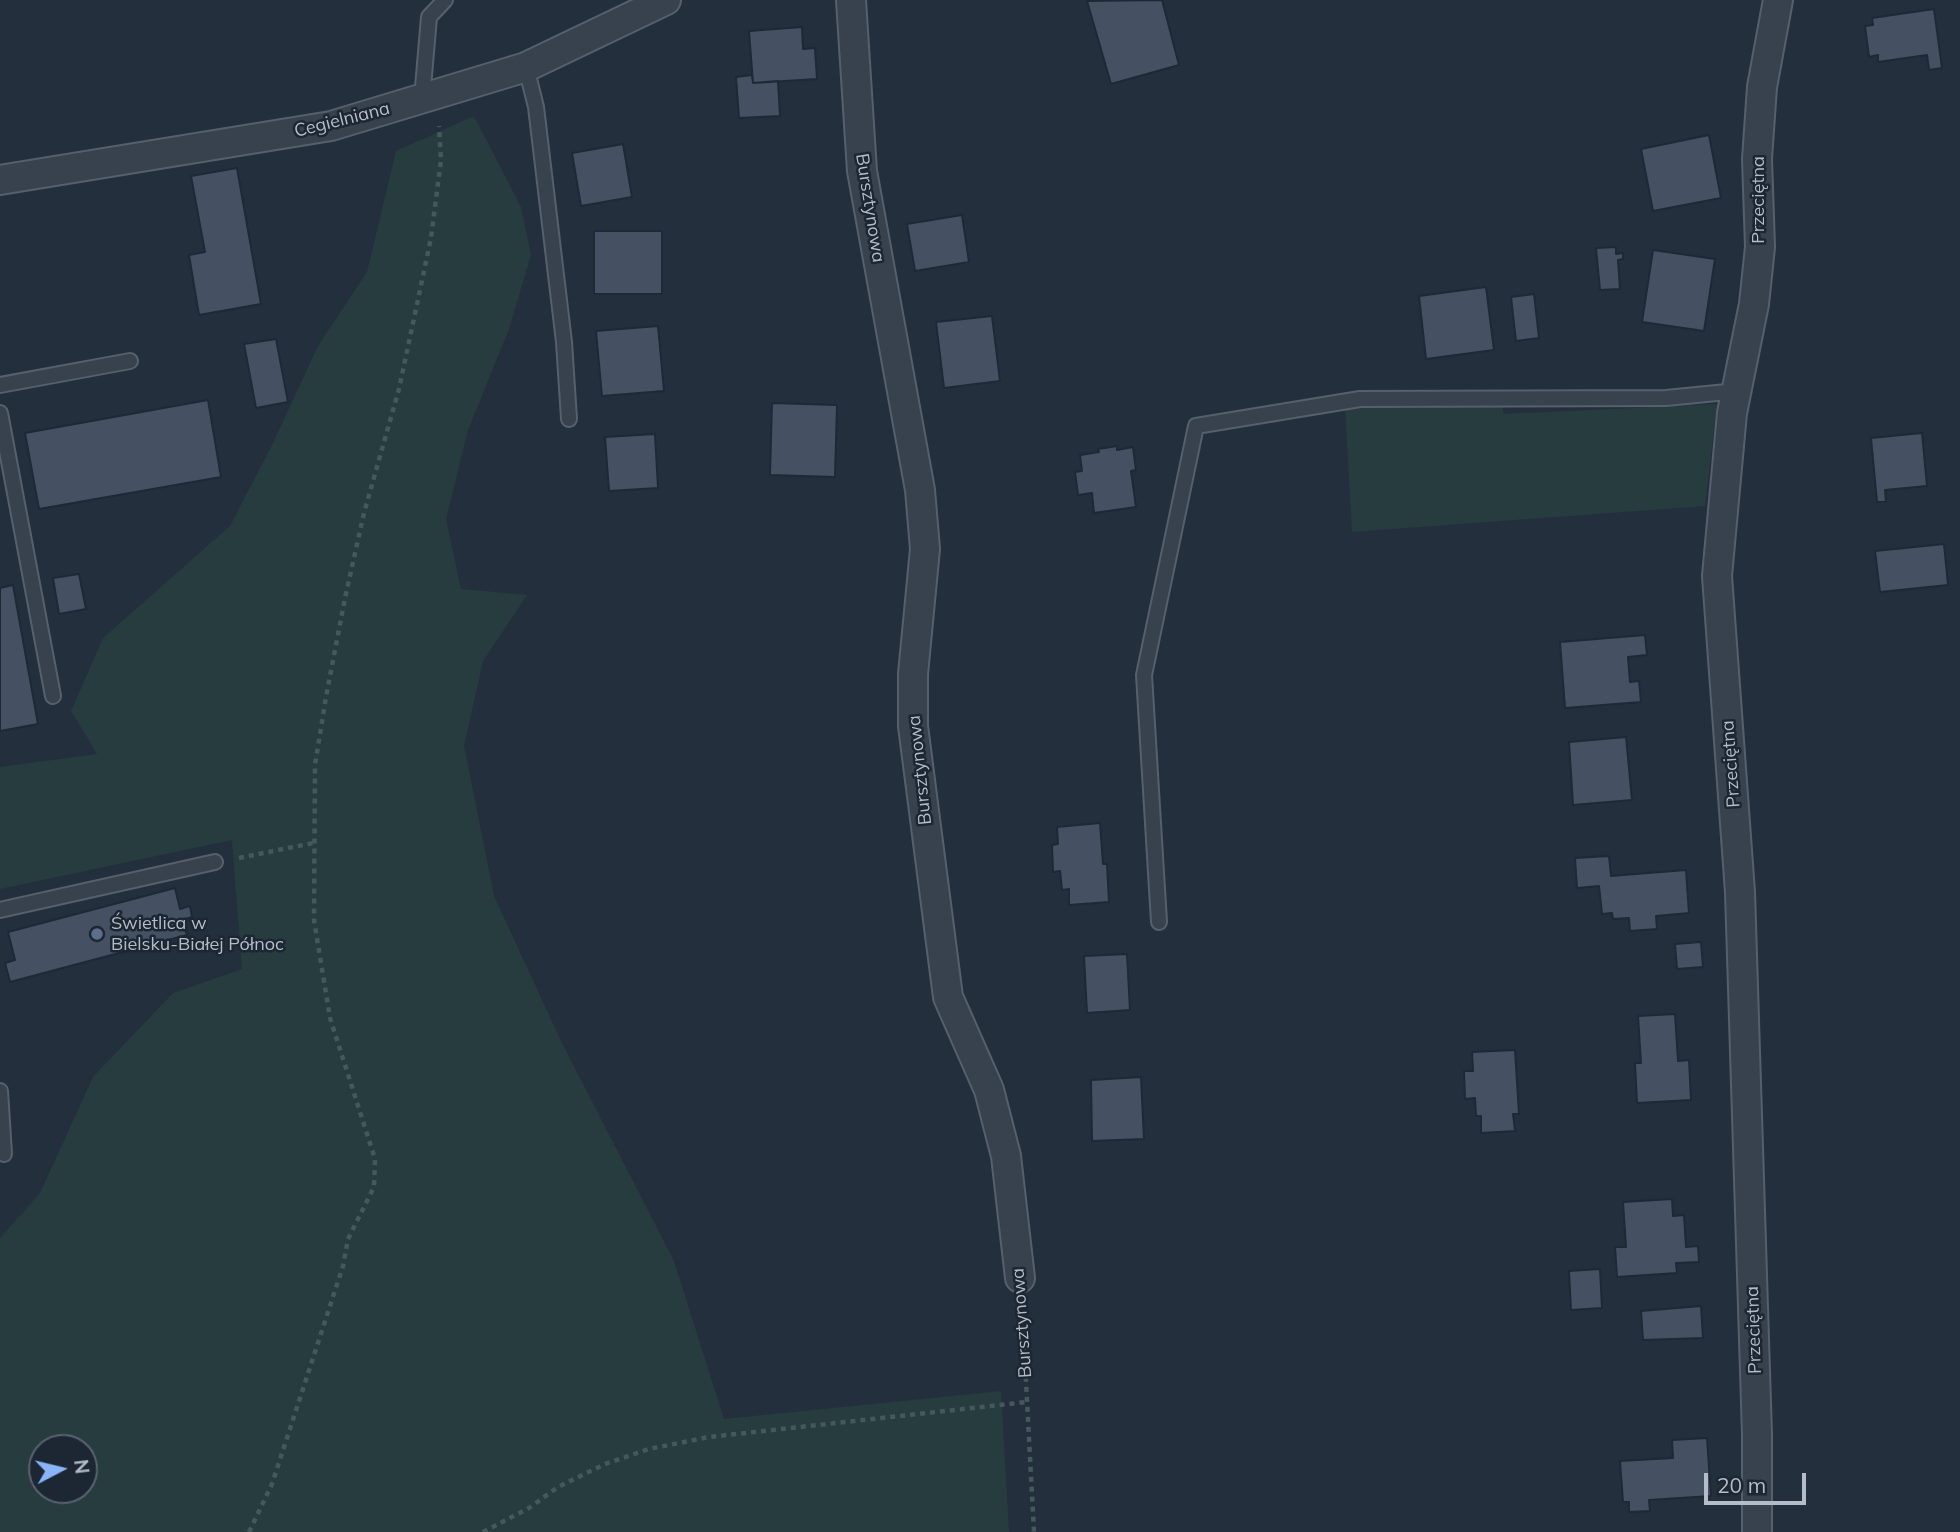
<!DOCTYPE html>
<html>
<head>
<meta charset="utf-8">
<style>
	body { margin:0 }
	#map { position:relative; width:1960px; height:1532px; overflow:hidden; background:#242f3e; font-family:Mulish,sans-serif }
	canvas { display:block }
	.north { position:absolute; left:28px; top:1434px; width:70px; height:70px; box-sizing:border-box; background:#1d2633; border:2px solid #59626f; border-radius:50%; rotate:83deg; font-size:19px; font-weight:700; line-height:28px; text-align:center; color:#b4bcc9 }
	.north::after { content:''; display:block; margin:auto; width:24px; height:32px; background:#8ab4f8; clip-path:polygon(50% 0,100% 100%,50% 72%,0 100%) }
	.scale { position:absolute; left:1704px; top:1473px; width:102px; height:32px; box-sizing:border-box; border:4px solid #b4bcc9; border-top:0; padding-left:9px; font-size:21px; line-height:24px; white-space:nowrap; color:#b4bcc9; -webkit-text-stroke:5px #1d2633; paint-order:stroke }
</style>
</head>
<body>
<div id="map">
<canvas width="1960" height="1532"></canvas>
<div class="north">N</div>
<div class="scale">20 m</div>
</div>
<script>
const context = document.querySelector('canvas').getContext('2d');
context.lineJoin = 'round';
function fillPath(path, color) { context.fillStyle = color; context.fill(path, 'evenodd'); }
function strokePath(path, color, width, dash) { context.strokeStyle = color; context.lineWidth = width; context.lineCap = dash ? 'butt' : 'round'; context.setLineDash(dash || []); context.stroke(path); }
function drawText(font, color, halo, rows, align = 'center') {
  context.font = font + ' Mulish,sans-serif'; context.lineWidth = 5; context.setLineDash([]); context.textBaseline = 'middle'; context.strokeStyle = halo; context.fillStyle = color; for (const [text, x, y, turn = 0] of rows) {
    context.save(); context.translate(x, y); context.rotate((+turn || 0) * Math.PI / 180); context.textAlign = isNaN(turn) ? turn : align; if (halo) context.strokeText(text, 0, 0); context.fillText(text, 0, 0); context.restore();
  }
}
fillPath(new Path2D(`
	M474 116 521 207 531 255 509 329 468 430 446 519 461 589 527 595 483 661 464 746 494 896 562 1043 674 1261 724 1419 1001 1391 1009 1532H0V1238L40 1193 93 1077 173 993 242 969 232 840 0 889V767L97 754 71 711 103 638 230 526 272 445 318 346 367 272 396 151ZM42 1448H84V1490H42Z
	M1500 395 1504 414 1717 404 1705 506 1352 532 1345 408Z`), '#263c3f');
const building = new Path2D(`
	M1162 0 1179 65 1111 84 1087 1Z
	M1934 9 1942 68 1929 70 1927 55 1878 62V55L1869 57 1865 26 1873 25 1872 18Z
	M802 27 803 49 815 48 817 79 753 83 749 31Z
	M752 75 753 83 778 81 780 116 739 118 736 77Z
	M1709 135 1721 198 1653 211 1641 149Z
	M623 144 632 197 581 206 572 153Z
	M237 168 261 304 199 315 189 255 205 252 191 176Z
	M962 215 969 262 915 271 907 224Z
	M594 231H662V294H594Z
	M1616 247V254L1623 253V259L1618 260 1620 289 1600 290 1596 248Z
	M1653 250 1715 259 1704 331 1642 322Z
	M1486 287 1494 350 1426 359 1419 296Z
	M1534 294 1539 338 1516 341 1511 297Z
	M992 316 1000 381 944 388 936 322Z
	M658 326 664 391 602 396 596 331Z
	M276 339 288 402 256 408 244 344Z
	M208 400 221 477 39 509 25 433Z
	M772 403 837 405 835 477 770 475Z
	M1922 433 1927 486 1885 490 1886 502H1877L1871 438Z
	M655 434 658 488 609 491 605 437Z
	M1117 446V450L1133 447 1136 470 1131 471 1136 507 1094 513 1092 493 1078 495 1075 472 1082 471 1080 455 1099 452 1098 449Z
	M1944 544 1948 585 1880 592 1875 551Z
	M79 574 86 609 59 614 53 578Z
	M13 585 38 724 0 731V588Z
	M1645 635 1647 655 1628 657 1630 682 1639 681 1641 702 1565 708 1560 642Z
	M1626 737 1632 800 1573 805 1569 742Z
	M1100 823 1103 864H1107L1109 902 1069 905V889L1062 890 1060 871 1053 872 1052 845 1058 844 1057 827Z
	M1609 856 1611 876 1686 870 1689 913 1656 916 1657 929 1630 931 1629 918 1613 919 1612 913 1602 914 1599 886 1577 888 1575 858Z
	M175 888 180 909 190 906 192 917 182 920 187 935 10 982 5 963 15 960 8 932Z
	M1701 942 1703 967 1677 969 1675 944Z
	M1127 954 1130 1010 1087 1013 1084 956Z
	M1675 1014 1678 1061 1689 1060 1691 1100 1637 1103 1635 1063H1641L1638 1016Z
	M1515 1050 1519 1114H1513L1515 1131 1481 1133V1116H1476L1475 1098 1465 1099 1464 1071H1473L1472 1052Z
	M1141 1077 1144 1139 1092 1141 1091 1080Z
	M1672 1199 1673 1216 1684 1215 1686 1247 1698 1246 1699 1262 1676 1263 1677 1273 1617 1277 1615 1247H1626L1623 1202Z
	M1600 1269 1602 1308 1571 1310 1569 1271Z
	M1701 1306 1703 1338 1643 1340 1641 1311Z
	M1707 1438 1711 1496 1649 1500 1650 1511 1629 1512V1502H1623L1620 1461 1673 1458 1672 1440Z`);
fillPath(building, '#455162');
strokePath(building, '#1f2835', 2);
const lane = new Path2D(`
	M526 67 536 107 564 342 569 419
	M422 99 429 17 445 0
	M0 385 130 361
	M0 413 53 696
	M0 910 215 862
	M1159 922 1144 675 1196 426 1360 399 1666 398 1737 391
	M0 1091 4 1154`);
const street = new Path2D(`
	M851 0 862 171 920 490 925 549 913 674V726L948 997 989 1090 1006 1156 1020 1278
	M0 180 331 126 526 67 666 0
	M1757 1532V1435L1740 892 1717 576 1732 413 1754 304 1760 247 1757 159 1762 87 1778 0`);
strokePath(lane, '#565f6c', 18);
strokePath(street, '#565f6c', 32);
strokePath(new Path2D(`
	M239 858 313 843
	M1022 1307 1034 1532
	M249 1532 272 1484 343 1266 348 1239 374 1187 375 1159 330 1018 314 920 315 765 326 697 345 598 364 513 399 389 431 238 441 160 439 126
	M483 1532 529 1508 558 1487 605 1464 649 1449 709 1437 1027 1402`), '#44595c', 4.5, [5, 5]);
strokePath(lane, '#38414e', 14);
strokePath(street, '#38414e', 28);
for (const [x, y, r, color] of [
	[97,934,7,"#5c6f8a"]
]) { const dot = new Path2D(); dot.arc(x, y, r, 0, 2 * Math.PI); context.fillStyle = color; context.fill(dot); strokePath(dot, '#1d2633', 2.5); }
drawText('18px', '#b4bcc9', '#1d2633', [
	["Cegielniana",342,120,-14],
	["Przeciętna",1759,200,-90],
	["Bursztynowa",870,208,81],
	["Przeciętna",1731,764,-94],
	["Bursztynowa",920,770,-96],
	["Bursztynowa",1022,1323,-94],
	["Przeciętna",1754,1330,-92]
]);
drawText('18px', '#b4bcc9', '#1d2633', [
	["Świetlica w",111,924],
	["Bielsku-Białej Północ",111,945]
], 'left');
</script>
</body>
</html>
